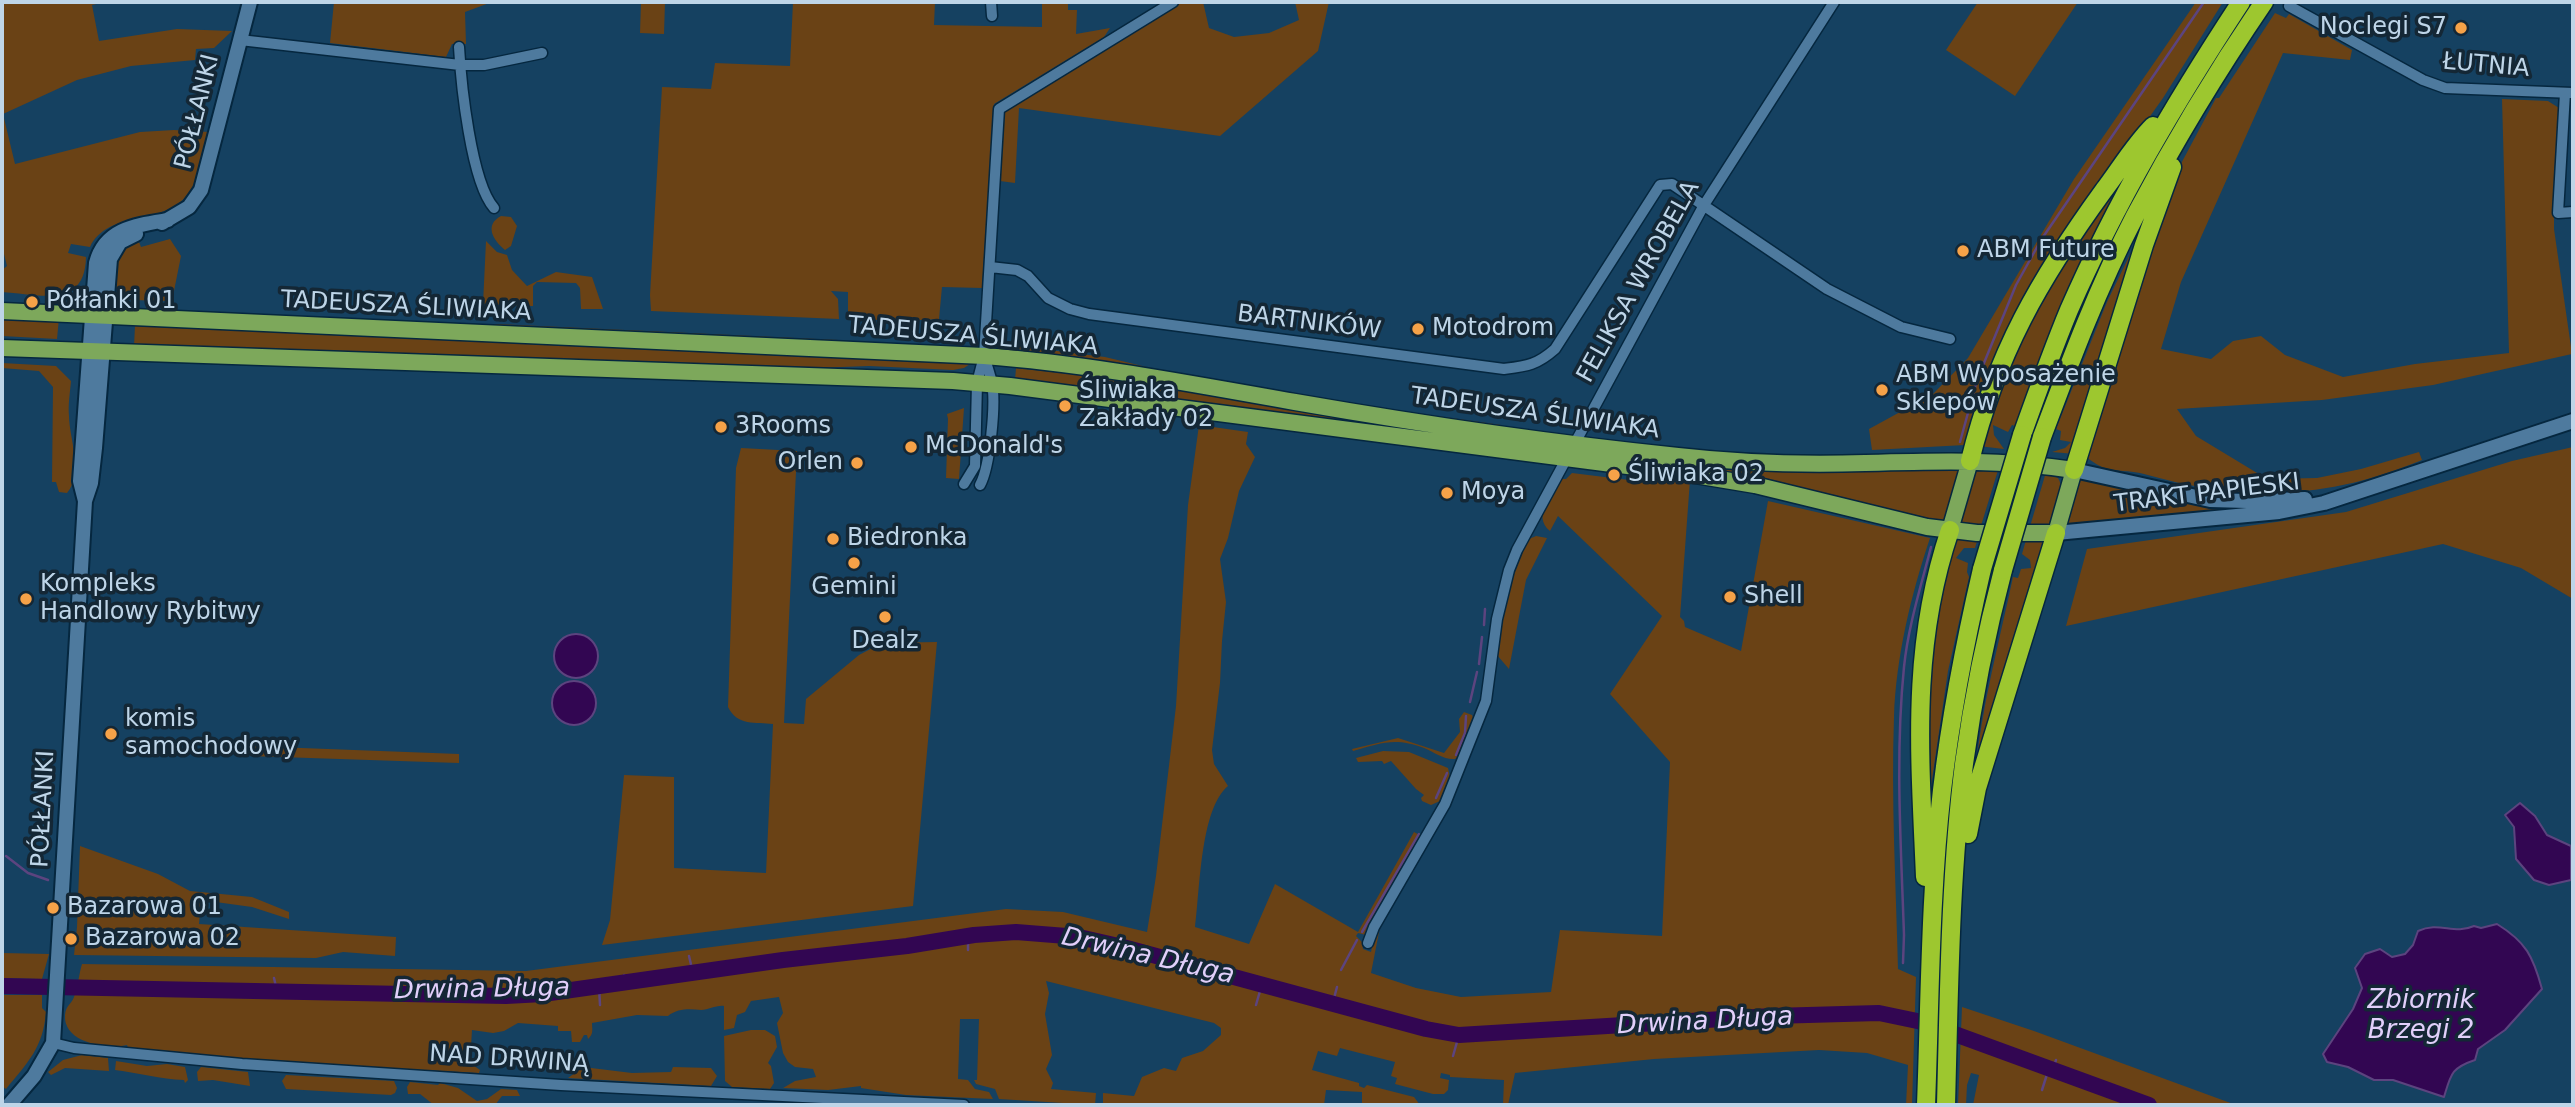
<!DOCTYPE html>
<html>
<head>
<meta charset="utf-8">
<style>
	body { margin:0 }
	#map { position:relative; width:2575px; height:1107px; overflow:hidden; background:#154161; font-family:"DejaVu Sans",sans-serif }
	canvas { display:block }
	.frame { position:absolute; inset:0; border:4px solid #bed5e8; pointer-events:none }
</style>
</head>
<body>
<div id="map">
<canvas width="2575" height="1107"></canvas>
<div class="frame"></div>
</div>
<script>
const context = document.querySelector('canvas').getContext('2d');
context.lineJoin = 'round';
function fillPath(path, color) { context.fillStyle = color; context.fill(path, 'evenodd'); }
function strokePath(path, color, width, dash) { context.strokeStyle = color; context.lineWidth = width; context.lineCap = dash ? 'butt' : 'round'; context.setLineDash(dash || []); context.stroke(path); }
function drawText(font, color, halo, rows, align = 'center') {
  context.font = font + ' "DejaVu Sans",sans-serif'; context.lineWidth = 7; context.setLineDash([]); context.textBaseline = 'middle'; context.strokeStyle = halo; context.fillStyle = color; for (const [text, x, y, turn = 0] of rows) {
    context.save(); context.translate(x, y); context.rotate((+turn || 0) * Math.PI / 180); context.textAlign = isNaN(turn) ? turn : align; if (halo) context.strokeText(text, 0, 0); context.fillText(text, 0, 0); context.restore();
  }
}
fillPath(new Path2D(`
	M2 2H105L92 5 99 41 177 29 232 31 214 48 196 49 195 60 131 66 77 80 3 114 15 164 140 132 174 130 209 132C203 152 200 178 188 194 164 227 108 209 90 247L71 244 68 253 86 257C85 310 38 294 2 292V270L7 266 4 254 2 253Z
	M334 2H492L465 12 466 44H452L446 57 330 43Z
	M641 2H665L664 34 640 33Z
	M793 2H935L934 25 1042 27V2H1068V10H1077L1076 34 1110 28 1104 37 994 104 982 288 942 287 939 319 903 321 848 319V292L831 291 838 299 839 319 651 311 650 295 662 87 711 89 715 63 790 66Z
	M1178 2H1203L1209 28 1234 37 1269 33 1299 20 1295 2H1329L1318 51 1220 136 1019 108 1015 183 1000 181 998 174 1005 109 1010 108V104Z
	M1978 2H2078L2015 96 1946 50Z
	M2196 2H2223L2163 98 2048 260 2025 296 1986 378 1965 445 1872 450 1869 429 1933 394 1968 358 2074 179Z
	M2275 13 2286 18 2289 14 2352 50 2350 60 2283 53 2181 282 2161 349 2211 359 2233 341 2261 336 2285 355 2343 377 2415 364 2509 353 2502 99 2548 101 2559 108 2554 177V229L2572 354 2433 385 2322 400 2177 409 2196 436 2267 479 2317 478 2361 469 2419 452 2422 460C2326 500 2243 502 2144 474 2130 470 2115 472 2102 467 2095 464 2090 459 2083 456L2176 173 2216 98H2219Z
	M2120 179 2051 329 2015 426 2012 425 2008 432 1993 425 1994 435 2004 449 1978 446 2021 327Z
	M2149 215 2075 454 2052 452 2065 448 2071 442 2060 440 2061 431 2056 429 2107 302Z
	M501 216 511 217 517 226 511 246 505 250C493 240 484 225 501 216Z
	M170 239 181 256 172 301 131 300 125 298 117 288H112C114 267 116 247 139 242L141 247Z
	M486 241 497 252 507 255 512 270 527 286 556 272 592 277 603 309H581L580 288 576 283 537 282 533 286V306H531L483 304Z
	M2 316 59 318 57 339 2 336Z
	M497 324 838 340 836 343 434 325Z
	M135 326 223 330 276 328 969 362 970 364 964 368 953 370 869 366 814 368 134 346Z
	M1017 346 1105 357 1159 370 1387 409 1501 425 1502 427H1492L1158 374 1099 360 1017 349Z
	M2 363 56 366 71 381C70 393 68 404 69 416 69 437 84 474 67 493L59 492 56 482H52L53 387 39 371 2 368Z
	M1016 368 1153 383 1452 434 1404 432 1015 380Z
	M964 408 959 479 946 478 948 419 947 414Z
	M1199 425 1248 432 1246 444 1255 457 1239 491 1228 538 1220 559 1226 602 1222 641 1220 683 1212 750 1214 764 1228 786C1200 809 1200 891 1195 927L1249 944 1275 884 1358 932 1414 832 1423 837 1366 935 1358 933 1356 936 1362 942 1363 949 1371 952 1376 929 1394 903 1380 927 1371 973 1416 988 1461 997 1551 992 1560 930 1662 936 1670 762 1610 694 1662 616 1558 516 1550 531C1532 516 1551 496 1560 479H1566L1572 473 1653 483 1655 476 1690 480 1680 617 1684 621 1685 627 1741 651 1768 501 1930 538C1911 595 1896 657 1894 717 1891 800 1896 885 1898 969L1916 977 1912 1105H1906L1908 1065 1867 1053 1819 1050 1654 1059 1515 1073 1508 1105H1503L1504 1080 1450 1077V1075L1441 1073 1440 1078 1449 1080 1448 1090 1444 1094H1433L1395 1084 1397 1078 1391 1076 1395 1062 1340 1048 1337 1056 1318 1051 1312 1070 1359 1083V1086L1364 1088 1367 1085 1414 1097 1420 1105H1362V1092L1326 1090 1324 1105H1103V1093L1134 1096 1142 1077 1164 1068 1176 1071 1182 1058 1203 1051 1221 1035V1028L1214 1023 1046 981 1049 993 1045 1014 1052 1055 1046 1069 1053 1083 1051 1089 1096 1093 1095 1105 999 1099 995 1089 976 1084 974 1080H977L979 1019H960L958 1079 968 1080 975 1089 989 1092 993 1099 906 1095 861 1088V1086L828 1090 783 1088 795 1081 816 1077 813 1069 795 1067 788 1062 783 1053 777 1023 783 1013 779 997 751 1001 745 1012 737 1015 734 1028 724 1030V1006C716 1005 709 1010 701 1010 690 1009 678 1008 668 1016L637 1015 592 1023C592 1029 594 1034 588 1039L587 1035H584L580 1042H572L571 1031H558V1026L518 1023 504 1031 493 1033 472 1030 470 1063 480 1070 479 1073 275 1062 128 1048 127 1045C109 1049 63 1044 65 1015 66 1005 71 1005 74 997 78 986 79 974 82 964L526 971 1006 909 1063 912 1147 932 1156 876 1176 706 1188 505Z
	M2573 447V599L2521 568 2443 544 2066 626 2087 549 2346 512 2512 461Z
	M741 448 797 451 784 723 804 724 806 699 859 655 882 643 937 642 913 906 602 945 610 920 624 775 674 777V868L766 873 773 724C756 722 737 726 728 707L736 468Z
	M1691 467H1960L1945 522Z
	M1977 467H1999L1980 529 1965 525 1961 521 1968 476Z
	M2046 472 2058 478C2066 491 2058 514 2049 526L2029 530Z
	M2081 478 2224 507 2226 509 2225 511 2065 528 2079 479Z
	M1536 536 1547 538 1526 580 1509 669 1497 655C1497 633 1512 558 1526 542 1529 538 1532 538 1536 536Z
	M1951 537 1978 538 1975 548H1964L1956 558 1968 563 1967 572 1969 577 1948 671 1927 813 1924 693Z
	M2026 540H2045L1975 775C1981 708 1999 643 2013 577L2018 578 2021 569 2031 568 2030 560 2022 554Z
	M1464 712 1472 715 1474 720 1459 755 1455 759C1444 760 1434 752 1424 748 1395 737 1381 743 1353 751L1352 749 1398 738 1444 753 1460 732 1459 719Z
	M249 746 459 754V763L250 756Z
	M1383 751 1409 752 1448 768 1450 777 1440 801 1431 805 1422 801 1421 798 1424 795 1416 789 1391 761 1384 764 1382 761 1358 762 1356 758Z
	M80 846 158 874 190 891 252 897 289 912V919L252 907 201 900 199 924 396 937 395 956 343 952 316 958 74 955 77 927Z
	M2 953 49 954 42 979 2 978Z
	M2 995H42V1008L46 1012C43 1048 28 1062 6 1089L2 1086Z
	M1962 1007 2034 1031 2236 1105H1973L1979 1075 1971 1073 1967 1085 1966 1105H1958Z
	M751 1030H765L775 1036 777 1047 768 1063 771 1066 774 1083 770 1089 732 1087 725 1081 724 1036Z
	M82 1055 108 1058 109 1071 65 1068 51 1075 48 1072 63 1060Z
	M116 1061 147 1066 167 1064 185 1067 188 1080 185 1083 184 1080C160 1079 139 1073 115 1070Z
	M201 1067 248 1072 250 1086 213 1080 198 1081 197 1072Z
	M583 1067 632 1073 671 1072 673 1067 711 1068 717 1076 711 1086 568 1078Z
	M286 1075 394 1081 397 1088 395 1093 391 1095 286 1089 282 1081Z
	M410 1082 438 1085 440 1083 458 1088 477 1101 487 1099 501 1089 517 1090 520 1096H502L495 1105H434L420 1094H408L407 1087Z`), '#6a4215');
const water = new Path2D(`
	M554 656a22 22 0 1 1 44 0a22 22 0 1 1-44 0Z
	M552 703a22 22 0 1 1 44 0a22 22 0 1 1-44 0Z
	M2520 803 2535 816 2547 835 2571 846V880L2549 885 2534 880 2516 859 2514 827 2505 815Z
	M2497 924C2526 942 2533 956 2542 989L2505 1030 2478 1049 2475 1060C2451 1068 2451 1074 2444 1097L2393 1080H2374L2348 1067 2327 1062 2323 1054 2353 1009 2362 988 2355 968 2365 954 2380 949 2392 957 2405 954 2413 945 2418 931C2439 921 2454 935 2474 926L2481 928Z`);
fillPath(water, '#320652');
strokePath(water, '#5c447f', 2);
strokePath(new Path2D(`
	M1960 442 1977 380 2016 285 2041 240 2204 2
	M1484 625 1485 609
	M1479 664 1482 637
	M1470 702 1477 672
	M1456 755 1465 733 1466 716
	M1436 798 1447 773
	M6 856 28 873 48 880
	M1362 932 1419 834
	M968 950V936
	M689 956 693 973
	M1903 963 1904 935C1901 845 1895 756 1904 667 1908 627 1921 586 1931 547
	M1341 970 1357 940
	M624 975 625 982
	M274 978 277 991
	M599 987 600 1005
	M1333 1002 1337 987
	M1256 1005 1262 984
	M1453 1056 1459 1035
	M2053 1069 2056 1060
	M2042 1090 2049 1068`), '#5c447f', 2.5);
strokePath(new Path2D(`
	M2 986 506 996 543 994 783 960 907 946 974 935 1016 932 1079 937 1123 947 1426 1029 1459 1035 1772 1016 1879 1013 1922 1022 2149 1105`), '#320652', 16);
const street = new Path2D(`
	M991 2 992 16
	M2289 6 2423 80 2445 88 2573 93
	M240 40 460 65H484L542 53
	M459 47C461 83 471 182 494 208
	M2565 93 2558 213 2573 212
	M990 267 1017 270 1028 276 1048 298 1070 309 1089 314 1504 369C1527 366 1537 365 1555 349L1660 185 1672 184 1827 289 1901 327 1950 339
	M964 484 975 466 977 383 984 356 999 109 1173 2
	M980 485C990 467 996 404 992 383 990 374 987 365 984 356
	M1368 943 1374 927 1445 804 1486 701 1497 619 1509 570 1517 550 1704 205 1834 2
	M53 1043 74 1048 242 1064 561 1085 964 1105`);
const secondary = new Path2D(`
	M162 223 189 207 201 190 250 2
	M2074 470 2210 500 2247 501 2305 499
	M85 501 91 483 95 448 110 259 120 242 136 234
	M2056 533 2279 512 2324 503 2573 421
	M9 1105 34 1076 53 1043 85 501 80 481 96 263C105 228 137 225 168 220`);
const primary = new Path2D(`
	M2 311 984 356C1089 364 1192 384 1295 402 1422 424 1550 443 1678 456 1740 463 1802 465 1865 463 1935 461 2004 459 2074 470L2056 533H1977L1927 527 1755 485 1689 474 1010 386 953 381 2 348
	M1950 530 1970 461`);
const highway = new Path2D(`
	M2022 435C2037 393 2052 351 2069 310 2116 202 2176 101 2241 2
	M2042 437C2070 362 2098 287 2135 216 2174 142 2217 71 2264 2
	M1970 461C1996 354 2040 278 2104 190 2120 169 2134 145 2153 126
	M2074 470 2144 245 2172 167
	M1968 834 1977 788 2056 533
	M1925 877C1920 756 1910 648 1950 530
	M1926 1105C1930 1000 1930 894 1942 790 1951 715 1965 642 1982 569
	M1946 1105C1949 992 1950 876 1964 764 1973 698 1986 634 2003 570`);
strokePath(street, '#05273f', 13);
strokePath(secondary, '#05273f', 18);
strokePath(primary, '#05273f', 19);
strokePath(highway, '#05273f', 21);
strokePath(street, '#4e7a9e', 10);
strokePath(secondary, '#4e7a9e', 14);
strokePath(primary, '#7da85b', 16);
strokePath(highway, '#9dc72f', 18);
const highwayBridge = new Path2D(`
	M1982 569 2022 435
	M2003 570 2042 437`);
strokePath(highwayBridge, '#05273f', 21, []);
strokePath(highwayBridge, '#9dc72f', 18);
for (const [x, y, r, color] of [
	[2461,28,7,"#f6a248"],
	[1963,251,7,"#f6a248"],
	[32,302,7,"#f6a248"],
	[1418,329,7,"#f6a248"],
	[1882,390,7,"#f6a248"],
	[1065,406,7,"#f6a248"],
	[721,427,7,"#f6a248"],
	[911,447,7,"#f6a248"],
	[857,463,7,"#f6a248"],
	[1614,475,7,"#f6a248"],
	[1447,493,7,"#f6a248"],
	[833,539,7,"#f6a248"],
	[854,563,7,"#f6a248"],
	[1730,597,7,"#f6a248"],
	[26,599,7,"#f6a248"],
	[885,617,7,"#f6a248"],
	[111,734,7,"#f6a248"],
	[53,908,7,"#f6a248"],
	[71,939,7,"#f6a248"]
]) { const dot = new Path2D(); dot.arc(x, y, r, 0, 2 * Math.PI); context.fillStyle = color; context.fill(dot); strokePath(dot, '#142735', 2.5); }
drawText('24px', '#bed5e8', '#142735', [
	["Noclegi S7",2447,28,"right"],
	["ABM Future",1977,251],
	["Półłanki 01",46,302],
	["Motodrom",1432,329],
	["ABM Wyposażenie",1896,376],
	["Sklepów",1896,404],
	["Śliwiaka",1079,392],
	["Zakłady 02",1079,420],
	["3Rooms",735,427],
	["McDonald's",925,447],
	["Orlen",843,463,"right"],
	["Śliwiaka 02",1628,475],
	["Moya",1461,493],
	["Biedronka",847,539],
	["Kompleks",40,585],
	["Handlowy Rybitwy",40,613],
	["Gemini",854,588,"center"],
	["Shell",1744,597],
	["Dealz",885,642,"center"],
	["komis",125,720],
	["samochodowy",125,748],
	["Bazarowa 01",67,908],
	["Bazarowa 02",85,939]
], 'left');
drawText('24px', '#bed5e8', '#142735', [
	["ŁUTNIA",2486,66,5],
	["PÓŁŁANKI",198,112,-76],
	["FELIKSA WROBELA",1639,282,-61],
	["TADEUSZA ŚLIWIAKA",406,307,3],
	["BARTNIKÓW",1309,323,7],
	["TADEUSZA ŚLIWIAKA",973,337,5],
	["TADEUSZA ŚLIWIAKA",1535,414,8],
	["TRAKT PAPIESKI",2207,494,-7],
	["PÓŁŁANKI",44,809,-87],
	["NAD DRWINĄ",509,1060,4]
]);
drawText('italic 26px', '#e1cffa', '#142735', [
	["Drwina Długa",1148,957,13],
	["Drwina Długa",482,990,-1],
	["Zbiornik",2421,1001],
	["Brzegi 2",2421,1031],
	["Drwina Długa",1705,1022,-3]
]);
</script>
</body>
</html>
